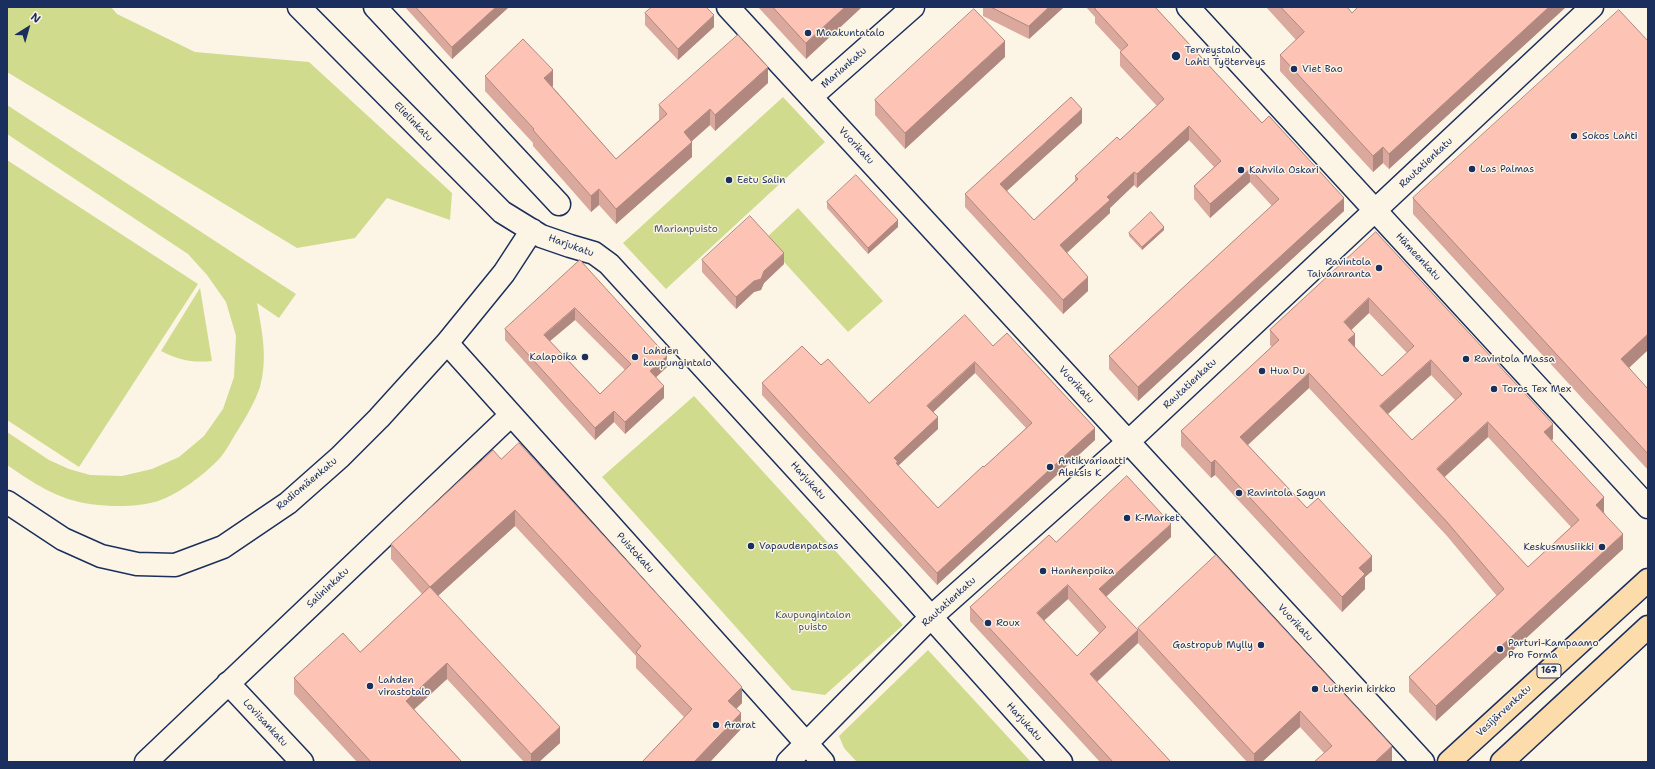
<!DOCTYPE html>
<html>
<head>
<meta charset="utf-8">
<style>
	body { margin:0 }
	#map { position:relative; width:1655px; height:769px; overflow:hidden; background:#fcf5e5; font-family:"Shantell Sans",sans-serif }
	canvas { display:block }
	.frame { position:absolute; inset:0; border:8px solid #1b2f5e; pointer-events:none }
	.north { position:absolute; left:8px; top:8px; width:40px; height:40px; -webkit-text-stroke:3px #fcf5e5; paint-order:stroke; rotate:37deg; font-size:11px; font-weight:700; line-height:16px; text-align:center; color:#1b2f5e }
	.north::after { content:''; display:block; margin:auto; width:14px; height:18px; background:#1b2f5e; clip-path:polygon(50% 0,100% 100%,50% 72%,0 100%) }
</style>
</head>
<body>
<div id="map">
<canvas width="1655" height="769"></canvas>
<div class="frame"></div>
<div class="north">N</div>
</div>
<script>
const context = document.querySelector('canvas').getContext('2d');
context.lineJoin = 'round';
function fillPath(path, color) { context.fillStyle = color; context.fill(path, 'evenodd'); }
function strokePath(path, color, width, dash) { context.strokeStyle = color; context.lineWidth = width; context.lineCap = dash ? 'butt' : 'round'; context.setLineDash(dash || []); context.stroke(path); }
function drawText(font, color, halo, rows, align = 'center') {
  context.font = font + ' "Shantell Sans",sans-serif'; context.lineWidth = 3; context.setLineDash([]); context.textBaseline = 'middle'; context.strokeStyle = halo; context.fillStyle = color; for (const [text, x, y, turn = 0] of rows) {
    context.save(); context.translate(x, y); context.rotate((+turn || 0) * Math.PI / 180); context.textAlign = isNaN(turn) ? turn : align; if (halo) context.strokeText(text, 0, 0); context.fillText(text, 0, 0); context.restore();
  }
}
fillPath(new Path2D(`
	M7 7H111L117 14 195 52 309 62 452 193 450 220 387 198 355 238 297 248 7 72Z
	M783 97 825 142 666 289 623 243Z
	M7 105 296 294 279 318 257 303C262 331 268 358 260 387 255 402 246 417 238 430 232 439 227 450 220 458 205 474 179 494 158 501 132 509 93 507 68 499 45 491 26 478 7 465V432L49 460 69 469 90 475 122 476 152 469 179 457 204 436 223 409 234 377 236 336 226 302 207 275 188 254 7 134Z
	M7 160 198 284 79 467 7 420Z
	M798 208 883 301 848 332 764 240Z
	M200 288 212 361C193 363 178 360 161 351Z
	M694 396 903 625 825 695 792 690 602 477Z
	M928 650 1031 762H857L844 748 839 736Z`), '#d0db8e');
const street = new Path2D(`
	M299 7 502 212 541 236 570 246 594 253 609 264 897 579 1061 762
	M375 7 559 204
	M728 7 1423 762
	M1188 7 1648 507
	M811 97 913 7
	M447 343 823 762
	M7 502 63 539 101 556 137 564 175 565 223 547 288 503 340 457 379 418 447 343 504 273 532 230
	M228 683 302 762
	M146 762 511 415
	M788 762 931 617 1128 442 1592 7`);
const primary = new Path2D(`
	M1449 762 1648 580
	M1502 762 1648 627`);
strokePath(street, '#1b2f5e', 25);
strokePath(primary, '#1b2f5e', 25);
strokePath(street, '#fcf5e5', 22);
strokePath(primary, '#fddcac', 22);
fillPath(new Path2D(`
	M405 7H509L452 59Z
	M758 7H862L806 59Z
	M983 7H1064L1029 39 983 16Z
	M1086 7H1155L1344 211 1138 401 1109 369V356L1272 206 1250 182 1210 218 1194 199V186L1214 167 1189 140 1137 188 1134 185 1110 208V213L1067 253 1088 291 1063 314 965 207V194L1082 123 1007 191 1034 220 1075 181V176L1120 140 1157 106 1120 66V52L1121 51 1095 23V17Z
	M1266 7H1347L1352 13 1358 7H1566L1389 169 1383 163 1373 172 1280 71V55L1296 40Z
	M645 13 714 27 678 60 645 25Z
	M1648 41V350L1629 368 1648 389V470L1413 214V198Z
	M1005 57 905 149 875 115V100Z
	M485 76 553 86H552L616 159 659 120V105L768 83 715 131 710 125 692 141V157L616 224 599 205 591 212 533 146V143L485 91Z
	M827 202 898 227 868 254 827 208Z
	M1164 230 1142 250 1129 236V233Z
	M1376 232 1553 439 1551 440 1604 512 1623 549 1436 721 1409 692V677L1497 596 1447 536 1309 388 1248 445 1307 508 1372 571 1365 577V589L1342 612 1215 475 1211 478 1181 446V431L1272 347 1270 345V330ZM1369 313 1407 353 1382 376 1355 347 1351 330ZM1431 375 1455 400 1412 440 1388 414ZM1488 437 1571 527 1528 567 1444 477Z
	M580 260 667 367 656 377 664 398 625 434 614 422 595 440 505 340V329ZM575 320 625 370 600 394 550 341Z
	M702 260 784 264 764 283 761 290 754 292 736 309 702 272Z
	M993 346 1095 440 937 585 762 395V383L821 365 869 403ZM975 373 1026 428 984 467 938 508 898 466 938 429 933 412Z
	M501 459 742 703 736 709 741 729 710 762H642L684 717 636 668V656L515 526 438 596 560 743 539 762H524L447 679 414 709 462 762H357L294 694V678L360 652 422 594 391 559V544Z
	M1171 537 1106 597 1138 630V628L1216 555 1392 762 1324 753 1300 727 1262 762H1247L1138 643 1097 682 1171 762H1100L970 621V607L1056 542ZM1068 599 1099 633 1077 656 1044 620Z`), '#daa89c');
fillPath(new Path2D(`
	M496 7H509L452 59V47Z
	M845 7H862L806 59V43Z
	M1049 7H1064L1029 39V26Z
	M1549 7H1566L1389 169V154Z
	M714 15V27L678 60V49Z
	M1005 41V57L905 149V133Z
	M768 67V83L715 131V115Z
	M553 70V86L544 94V78Z
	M710 109V125L684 148V132Z
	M1082 109V123L1000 197V184Z
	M1189 126V140L1137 188V174Z
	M692 142V157L616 224V209Z
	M1383 147V163L1373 172V156Z
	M1250 169V182L1210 218V204Z
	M1134 172V185L1110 208V213L1060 259V245L1107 197Z
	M599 189V205L591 212V196Z
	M1344 198V211L1138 401V387Z
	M898 220V227L868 254V248Z
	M1164 227V230L1142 250V247Z
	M784 253V264L764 283 761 290 754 292 736 309V297Z
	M1088 277V291L1063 314V300Z
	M1369 298V313L1344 337V322Z
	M575 308V320L544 346V335Z
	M1355 334V349L1348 340Z
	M1648 334V350L1621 375V359Z
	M667 356V367L650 383V371Z
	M1431 360V375L1380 421V406Z
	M975 362V373L927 418V406Z
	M1309 373V388L1240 452V437Z
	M664 386V398L625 434V422Z
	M614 411V422L595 440V428Z
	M938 417V429L898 466 894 458Z
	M1488 422V437L1437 484V469Z
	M1553 424V439L1544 447V432Z
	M1095 428V440L937 585V573Z
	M1215 460V475L1211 478V463Z
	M1604 497V512L1596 519V505Z
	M515 510V526L430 603V587Z
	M1171 524V537L1099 603V589Z
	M1623 534V549L1436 721V706Z
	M1372 556V571L1365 577V589L1342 612V597L1359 568Z
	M1068 585V599L1037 627V613Z
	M1138 630V643L1090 688V674Z
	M447 663V679L406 717V701Z
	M742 687V703L728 717V701Z
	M1300 711V727L1262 762H1254V754Z
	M741 713V729L710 762H694Z
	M560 727V743L539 762H531V754Z
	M1392 746V762H1375Z`), '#b1887f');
const building = new Path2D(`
	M416 7H496L452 47Z
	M652 7H706L714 15 678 49 645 13Z
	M773 7H845L806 43Z
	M991 7H1049L1029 26Z
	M1097 7H1155L1262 123 1269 116 1344 198 1138 387 1109 356 1279 199 1250 169 1210 204 1194 186 1221 161 1189 126 1137 174 1134 172 1107 197 1110 200 1060 245 1088 277 1063 300 965 194 1071 97 1082 109 1000 184 1034 220 1078 179 1075 176 1104 149 1117 137 1120 140 1164 99 1120 52 1128 45 1095 9Z
	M1281 7H1347L1352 13 1358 7H1549L1389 154 1383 147 1373 156 1280 55 1304 32Z
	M974 9 1005 41 905 133 875 100Z
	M1619 10 1648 41V334L1621 359 1648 389V454L1413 198Z
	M738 35 768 67 715 115 710 109 684 132 692 142 616 209 599 189 591 196 533 130 534 129 485 76 523 39 553 70 544 78 616 159 667 114 659 105Z
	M856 175 898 220 868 248 827 202Z
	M1151 212 1164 227 1142 247 1129 233Z
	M750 216 784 253 764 271 761 279 754 281 736 297 702 260Z
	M1376 232 1553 424 1544 432 1604 497 1596 505 1623 534 1436 706 1409 677 1504 589 1447 522 1309 373 1240 437 1307 508 1318 498 1372 556 1359 568 1365 574 1342 597 1215 460 1211 463 1181 431 1279 340 1270 330ZM1369 298 1414 346 1382 376 1348 340 1355 334 1344 322ZM1431 360 1462 394 1412 440 1380 406ZM1488 422 1579 520 1528 567 1437 469Z
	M580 260 667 356 650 371 664 386 625 422 614 411 595 428 505 329ZM575 308 631 364 600 394 544 335Z
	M965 315 993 346 1007 333 1095 428 937 573 762 383 802 346 821 365 828 359 869 403ZM975 362 1032 423 984 467 983 466 938 508 896 463 898 462 894 458 938 417 927 406Z
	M519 443 742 687 728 701 741 713 694 762H642L692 709 636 652 641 646 515 510 430 587 391 544 493 450 501 459Z
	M1127 476 1171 524 1099 589 1138 630 1090 674 1171 762H1113L970 607 1049 535 1056 542ZM1068 585 1106 627 1077 656 1037 613Z
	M1216 555 1392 746 1375 762H1314L1332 746 1300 711 1254 754 1138 628Z
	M430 587 560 727 531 754 447 663 406 701 462 762H371L294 678 343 633 360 652Z`);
fillPath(building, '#fdc3b5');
strokePath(building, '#b1887f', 1);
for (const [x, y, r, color] of [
	[808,33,4,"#1b2f5e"],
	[1176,56,5,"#1b2f5e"],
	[1294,69,4,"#1b2f5e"],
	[1574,136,4,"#1b2f5e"],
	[1472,169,4,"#1b2f5e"],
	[1241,170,4,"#1b2f5e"],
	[729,180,4,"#1b2f5e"],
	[1379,268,4,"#1b2f5e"],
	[585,357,4,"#1b2f5e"],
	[635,357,4,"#1b2f5e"],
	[1466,359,4,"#1b2f5e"],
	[1262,371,4,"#1b2f5e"],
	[1494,389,4,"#1b2f5e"],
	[1050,467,4,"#1b2f5e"],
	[1239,493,4,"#1b2f5e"],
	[1127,518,4,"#1b2f5e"],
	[751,546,4,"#1b2f5e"],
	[1602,547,4,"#1b2f5e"],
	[1043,571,4,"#1b2f5e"],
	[988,623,4,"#1b2f5e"],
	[1261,645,4,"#1b2f5e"],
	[1500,649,4,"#1b2f5e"],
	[370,686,4,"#1b2f5e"],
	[1315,689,4,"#1b2f5e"],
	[716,725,4,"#1b2f5e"]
]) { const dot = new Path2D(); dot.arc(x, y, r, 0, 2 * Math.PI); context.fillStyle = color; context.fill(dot); strokePath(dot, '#fcf5e5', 1.5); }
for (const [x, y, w] of [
	[1549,671,24]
]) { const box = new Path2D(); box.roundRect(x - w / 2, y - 7, w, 14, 3); context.fillStyle = '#fcf5e5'; context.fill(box); strokePath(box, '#1b2f5e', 1); }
drawText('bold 9px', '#1b2f5e', null, [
	["167",1549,671]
]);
drawText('10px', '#1b2f5e', '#fcf5e5', [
	["Maakuntatalo",816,33],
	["Terveystalo",1185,50],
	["Lahti Työterveys",1185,62],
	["Viet Bao",1302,69],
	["Sokos Lahti",1582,136],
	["Las Palmas",1480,169],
	["Kahvila Oskari",1249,170],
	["Eetu Salin",737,180],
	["Ravintola",1371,262,"right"],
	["Taivaanranta",1371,274,"right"],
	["Lahden",643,351],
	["kaupungintalo",643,363],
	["Kalapoika",577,357,"right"],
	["Ravintola Massa",1474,359],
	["Hua Du",1270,371],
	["Toros Tex Mex",1502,389],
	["Antikvariaatti",1058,461],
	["Aleksis K",1058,473],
	["Ravintola Sagun",1247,493],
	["K-Market",1135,518],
	["Vapaudenpatsas",759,546],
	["Keskusmusiikki",1594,547,"right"],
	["Hanhenpoika",1051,571],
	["Roux",996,623],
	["Parturi-Kampaamo",1508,643],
	["Pro Forma",1508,655],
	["Gastropub Mylly",1253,645,"right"],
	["Lahden",378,680],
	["virastotalo",378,692],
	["Lutherin kirkko",1323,689],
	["Ararat",724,725]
], 'left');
drawText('10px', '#1b2f5e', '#fcf5e5', [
	["Mariankatu",844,68,-41],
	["Elielinkatu",413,122,46],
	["Vuorikatu",856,146,47],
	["Rautatienkatu",1426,163,-43],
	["Harjukatu",571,246,20],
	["Hämeenkatu",1418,257,47],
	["Rautatienkatu",1190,384,-43],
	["Vuorikatu",1076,385,47],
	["Harjukatu",808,481,48],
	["Radiomäenkatu",307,484,-40],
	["Puistokatu",635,553,48],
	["Salininkatu",328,588,-43],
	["Rautatienkatu",949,602,-42],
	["Vuorikatu",1295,623,47],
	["Vesijärvenkatu",1504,711,-43],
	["Harjukatu",1024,722,48],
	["Loviisankatu",265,723,47]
]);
drawText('10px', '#485a6a', '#fcf5e5', [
	["Marianpuisto",686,229],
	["Kaupungintalon",813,615],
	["puisto",813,627]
]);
</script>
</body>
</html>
